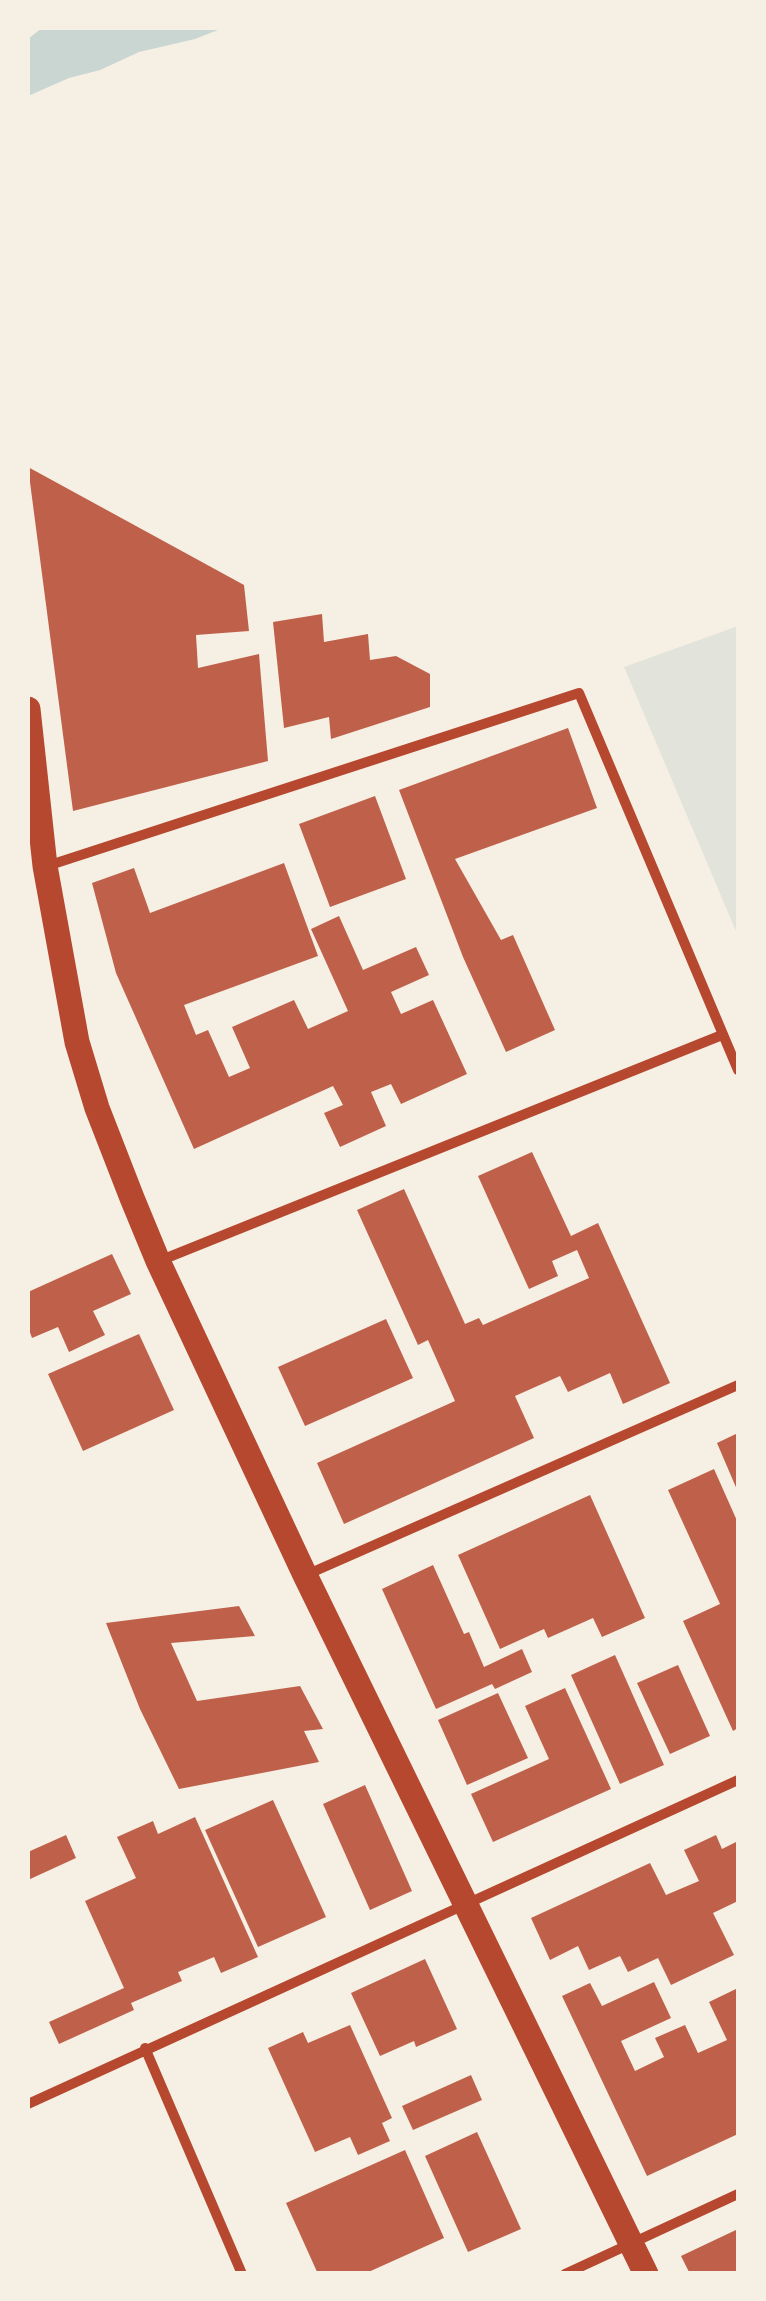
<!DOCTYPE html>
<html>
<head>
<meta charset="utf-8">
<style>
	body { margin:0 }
	#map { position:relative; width:766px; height:2301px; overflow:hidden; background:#f6efe4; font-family:"IBM Plex Sans",sans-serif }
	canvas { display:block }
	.frame { position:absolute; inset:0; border:30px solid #f6efe4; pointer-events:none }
</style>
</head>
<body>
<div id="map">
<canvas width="766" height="2301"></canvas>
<div class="frame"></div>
</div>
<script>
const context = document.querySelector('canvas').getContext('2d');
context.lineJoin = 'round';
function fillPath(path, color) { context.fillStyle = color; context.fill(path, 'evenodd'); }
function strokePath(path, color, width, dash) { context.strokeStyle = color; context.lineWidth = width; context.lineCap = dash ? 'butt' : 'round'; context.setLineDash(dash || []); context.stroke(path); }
fillPath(new Path2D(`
	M738 626V936L624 667Z`), '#e2e4dc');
fillPath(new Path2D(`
	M42 28H223L195 39 139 52 100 70 69 78 28 96V39Z`), '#c9d6d2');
fillPath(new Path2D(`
	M28 467 244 585 249 631 196 635 198 668 259 654 268 761 73 811Z
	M322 614 324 642 368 634 370 660 396 656 430 674V707L331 739 329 717 284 728 273 622Z
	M568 728 597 808 455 859 501 940 513 935 555 1030 506 1052 463 957 399 790Z
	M375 796 406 879 330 907 299 824Z
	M284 863 318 956 184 1005 196 1035 208 1030 229 1077 250 1068 232 1027 294 1000 308 1029 348 1011 311 929 339 916 363 970 416 947 429 975 391 992 401 1014 433 1000 467 1074 401 1104 391 1084 371 1092 386 1126 340 1147 324 1113 343 1105 333 1086 194 1149 116 973 92 883 134 868 150 913Z
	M532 1152 571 1236 598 1223 670 1383 623 1404 610 1373 568 1392 560 1376 515 1396 534 1438 344 1524 317 1463 455 1401 428 1340 418 1345 357 1210 404 1189 465 1324 479 1318 483 1325 589 1278 577 1250 552 1261 558 1276 529 1289 478 1176Z
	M112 1254 131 1294 93 1311 105 1335 69 1352 58 1327 32 1338 28 1327V1292Z
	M386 1319 413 1378 305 1426 278 1367Z
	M139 1334 174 1410 83 1451 48 1374Z
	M738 1433V1492L717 1443Z
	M714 1469 738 1523V1728L733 1731 683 1621 720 1604 668 1490Z
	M590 1495 645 1618 602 1637 593 1618 548 1638 544 1629 500 1649 458 1555Z
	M433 1565 464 1634 469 1632 484 1667 522 1649 532 1672 495 1689 492 1684 436 1709 382 1589Z
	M239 1606 255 1636 171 1643 197 1701 300 1686 323 1729 304 1731 319 1762 179 1789 140 1709 106 1623Z
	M615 1655 664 1765 620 1784 571 1675Z
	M678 1665 710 1736 670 1754 637 1683Z
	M565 1688 611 1789 493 1842 471 1794 549 1759 525 1706Z
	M498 1693 528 1758 467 1785 438 1720Z
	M365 1785 412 1891 370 1910 323 1804Z
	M273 1800 326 1917 258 1947 205 1830Z
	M195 1817 258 1957 221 1973 214 1957 178 1972 182 1981 131 2003 134 2010 59 2044 49 2022 124 1988 85 1901 136 1878 117 1837 153 1821 158 1834Z
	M66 1835 76 1858 28 1880V1852Z
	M716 1835 722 1849 738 1841V1901L713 1913 734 1955 671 1985 658 1958 628 1972 620 1956 589 1970 578 1946 550 1960 531 1918 650 1863 666 1895 699 1881 684 1850Z
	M425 1959 457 2029 416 2047 414 2041 380 2056 351 1993Z
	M654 1982 671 2018 621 2041 635 2071 664 2057 655 2038 685 2025 698 2053 727 2040 709 2002 738 1988V2134L647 2176 562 1996 590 1983 602 2006Z
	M350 2025 392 2118 382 2123 390 2141 358 2155 350 2137 315 2152 268 2048 303 2032 308 2043Z
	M471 2075 482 2100 413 2130 402 2106Z
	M477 2132 521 2229 468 2252 425 2156Z
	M405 2150 444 2238 364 2274H318L286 2203Z
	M738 2229V2274H690L681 2256Z`), '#bf614a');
strokePath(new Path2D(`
	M47 866 579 693 738 1070
	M159 1261 722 1035
	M306 1575 738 1385
	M145 2048 242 2274
	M28 2104 738 1780
	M565 2274 738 2194`), '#b5482f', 10);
strokePath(new Path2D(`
	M28 709 45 866 77 1042 97 1108 132 1198 158 1261 305 1575 646 2274`), '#b5482f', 25);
</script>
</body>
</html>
